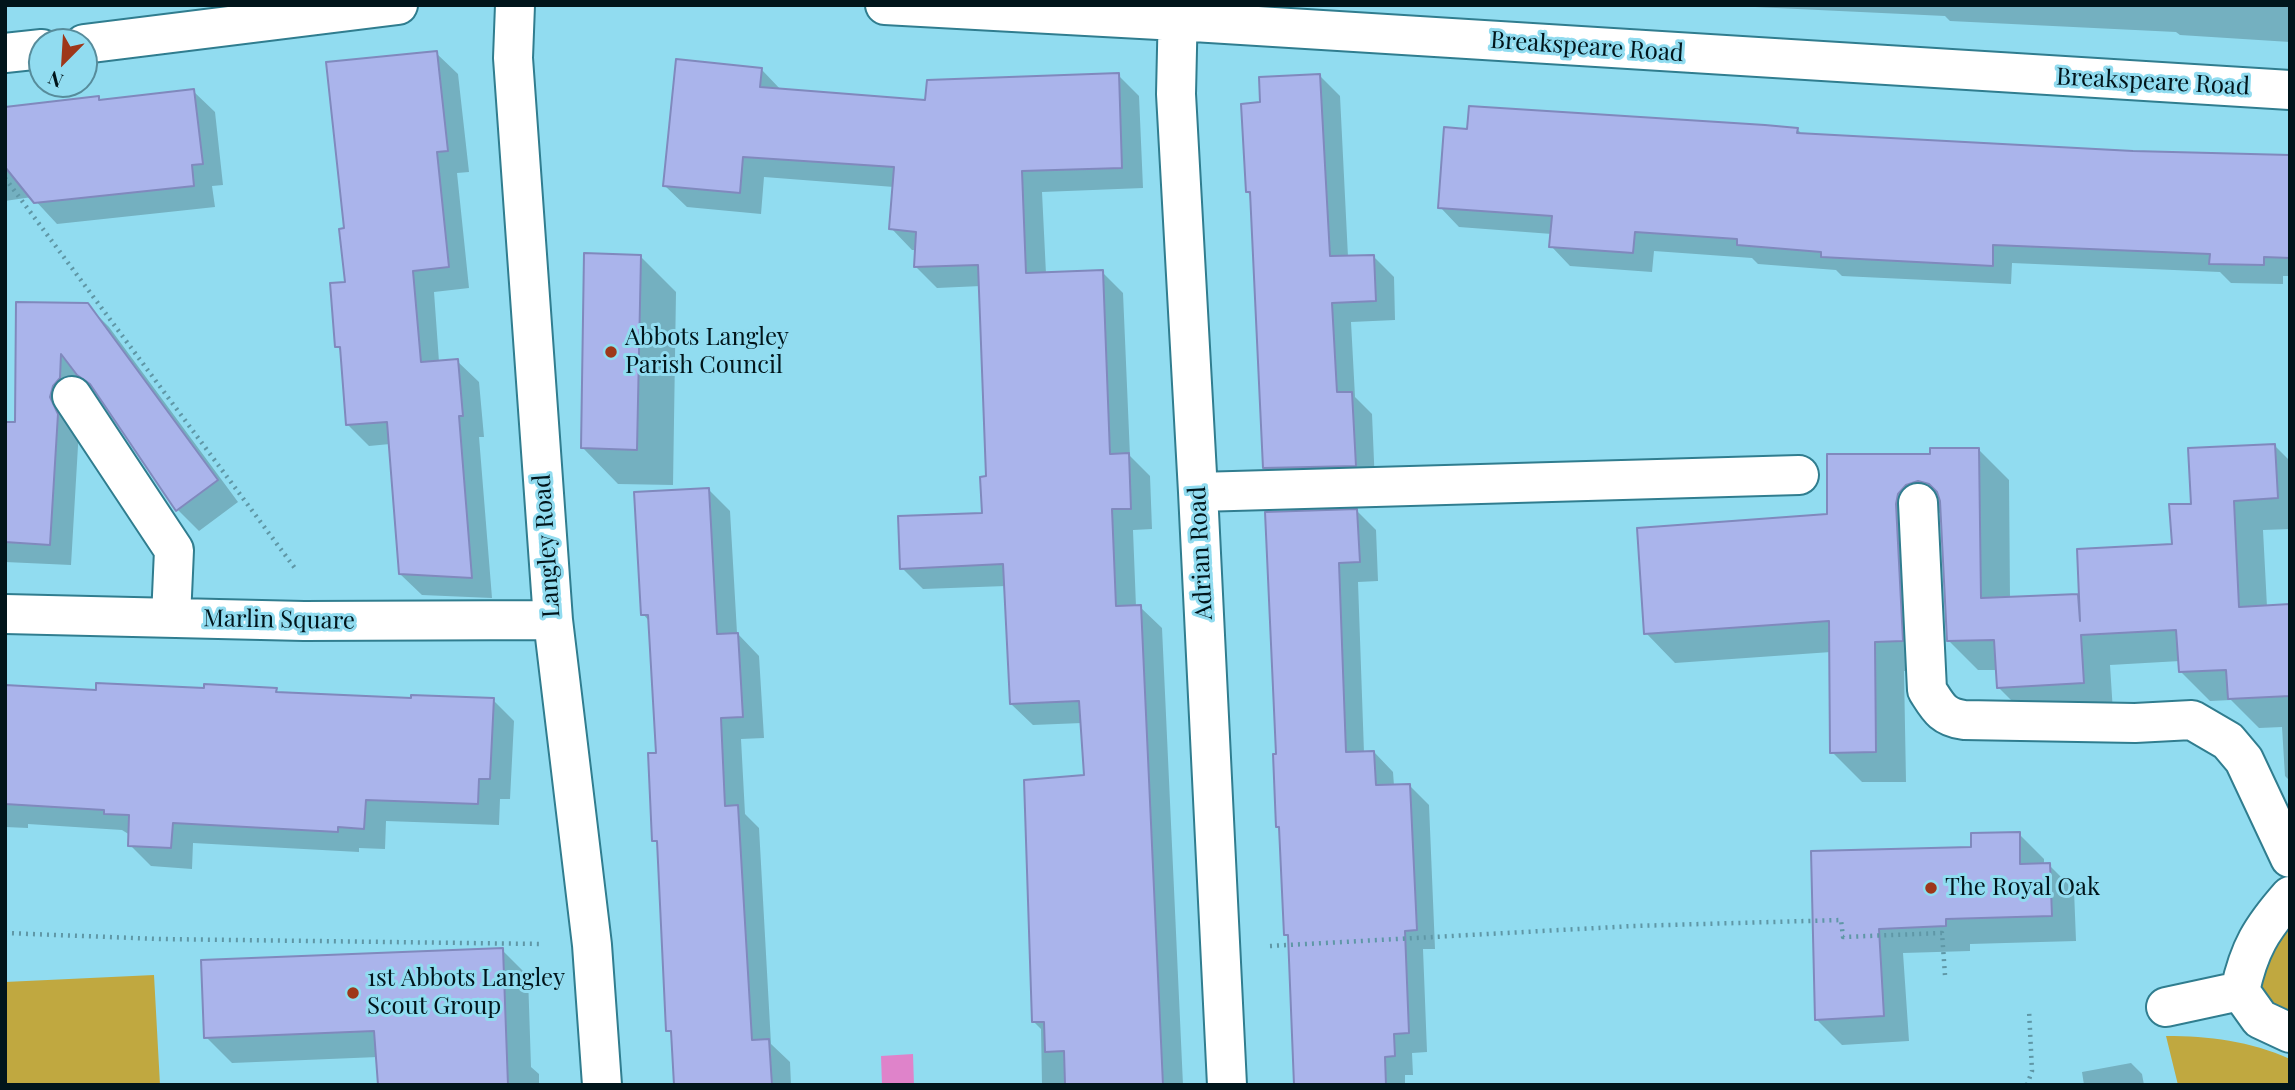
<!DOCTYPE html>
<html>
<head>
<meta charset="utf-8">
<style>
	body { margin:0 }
	#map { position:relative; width:2295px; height:1090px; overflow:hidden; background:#91dcf0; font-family:"Playfair Display",serif }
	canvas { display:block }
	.frame { position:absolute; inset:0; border:7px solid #01151b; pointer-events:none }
	.north { position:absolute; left:28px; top:28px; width:70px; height:70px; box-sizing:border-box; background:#91dcf0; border:2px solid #578c9b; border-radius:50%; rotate:204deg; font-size:19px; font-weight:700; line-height:28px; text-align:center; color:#01151b }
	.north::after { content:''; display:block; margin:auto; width:24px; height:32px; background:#9e3719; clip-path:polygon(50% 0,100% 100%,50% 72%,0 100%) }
</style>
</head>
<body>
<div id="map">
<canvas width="2295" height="1090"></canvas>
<div class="frame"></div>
<div class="north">N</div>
</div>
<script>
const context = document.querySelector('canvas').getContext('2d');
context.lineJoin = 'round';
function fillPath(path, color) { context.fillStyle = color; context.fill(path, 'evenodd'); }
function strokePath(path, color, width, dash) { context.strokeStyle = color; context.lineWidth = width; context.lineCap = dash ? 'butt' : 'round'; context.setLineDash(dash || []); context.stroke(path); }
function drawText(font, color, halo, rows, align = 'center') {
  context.font = font + ' "Playfair Display",serif'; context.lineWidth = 6; context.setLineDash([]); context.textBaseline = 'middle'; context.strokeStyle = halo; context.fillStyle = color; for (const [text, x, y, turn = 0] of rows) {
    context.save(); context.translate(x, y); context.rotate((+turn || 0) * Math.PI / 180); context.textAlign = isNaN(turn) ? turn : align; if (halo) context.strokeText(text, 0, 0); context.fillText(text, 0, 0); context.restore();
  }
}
fillPath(new Path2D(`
	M2290 921V1014L2276 1006 2260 989 2262 965Z
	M154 975 160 1085H5V982Z
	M2166 1036C2209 1036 2250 1041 2290 1059V1085H2178Z`), '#c0a840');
fillPath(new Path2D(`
	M913 1054 914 1085H882L881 1056Z`), '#df83ca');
fillPath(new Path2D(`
	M1713 5H2290V42L2180 35 2176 32 1950 21 1945 16Z
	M436 53 458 74 469 172 457 173 469 288 434 292 439 362 457 361 479 382 484 437H479L492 598 422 595 400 574 390 444 369 446 347 424 342 352 337 346 346 284V230Z
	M762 70 782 91 927 101 1118 75 1139 96 1143 188 1042 192 1046 274 1102 272 1123 293 1130 456 1150 476 1152 529 1133 530 1136 607H1140L1162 628 1183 1085H1042L1041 1029 1034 1022 1086 777 1082 723 1033 725 1011 704 1006 586 923 589 902 568 983 514 988 478 981 286 937 288 916 267 917 250H912L891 228 894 187 764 177 761 214 687 207 665 186Z
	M1320 76 1340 96 1348 257H1374L1394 277 1395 320 1351 322 1355 397 1372 414 1375 485 1285 488 1265 468 1252 196 1247 192 1261 104Z
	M193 91 215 112 223 185 212 186 215 207 57 224 32 197 5 201V109L98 98 102 101Z
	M1797 129 1803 135 2290 158V276H2283V284L2231 283 2220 272 2012 263 2011 284 1842 276 1836 270 1758 264 1752 258 1654 251 1652 272 1570 266 1551 246 1552 234 1459 227 1440 207 1469 131Z
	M640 256 676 292 673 485 618 484 583 448Z
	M87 305 109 327 238 502 199 531 178 510 101 397 82 378 71 565 5 562V424H17Z
	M2274 445 2290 461V529L2263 530 2267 607 2290 606V781L2285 776 2282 727 2259 728 2231 700 2210 701 2180 671V661L2110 665 2113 712 2028 717 1998 687V670H1978L1948 640 1942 512 1936 514 1932 671H1904L1906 782H1862L1832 752 1831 652 1675 663 1646 633 1829 516 1932 455 1979 450 2009 480 2010 599 2078 596 2081 599 2174 546 2193 505Z
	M709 490 730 511 737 633 759 656 764 738 741 739 745 814 759 828 771 1044 790 1062 791 1085H676L673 1035 668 1030 659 845 654 840 658 754 650 622 643 614Z
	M1357 511 1376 530 1378 581 1358 582 1364 753 1374 752 1393 772 1394 786 1409 785 1429 805 1435 949H1423L1427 1052 1412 1053 1413 1075H1405V1085H1296L1290 938 1286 934 1281 830 1278 826V756L1267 514Z
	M5 687 98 691 276 690 280 694 412 700H493L514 721 510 799H500L499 825 386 821 385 849 359 848V852L193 843 192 869 151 866 130 845V835L122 830 28 824V828L5 827Z
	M2019 834 2044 859V865H2049L2074 890 2076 941 1970 944V951L1903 953 1909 1041 1842 1045 1817 1020 1812 852 1973 849Z
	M502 950 528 976 531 1067 539 1074V1085H379L378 1057 232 1063 206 1037Z
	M2131 1063 2142 1074 2144 1085H2084L2082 1072Z`), '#0003');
const building = new Path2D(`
	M437 51 448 151 437 152 449 267 413 271 421 362 458 359 463 416H459L472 578 399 574 387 422 346 425 340 347H335L330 283 345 282 339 229 344 228 326 62Z
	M676 59 762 68 760 87 925 100 927 80 1119 73 1122 168 1022 171 1026 273 1103 270 1110 454 1129 453 1131 509H1112L1116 606 1141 605 1163 1085H1065L1064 1051 1045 1052 1044 1022H1032L1024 780 1084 775 1079 701 1010 704 1003 564 900 569 898 516 982 513 980 477 986 476 978 265 914 267 916 232 889 229 894 167 743 157 740 193 663 186Z
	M1320 74 1330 256 1374 255 1376 301 1332 303 1337 392H1352L1356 466 1263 468 1250 192H1246L1241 104 1260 102 1259 77Z
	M194 89 203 164 192 165 194 186 34 203 5 167V107L99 96V100Z
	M1469 106 1765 125 1798 128 1797 133 2133 151 2290 155V258L2264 257V265L2209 264 2210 254 1993 245V266L1821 257V252L1737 245V239L1635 232 1633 253 1549 247 1552 216 1438 208 1444 127 1467 129Z
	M584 253 641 255 637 450 581 448Z
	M16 302 88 303 218 480 176 511 90 384 77 375 61 354 60 378 53 386 50 397 58 414 50 545 5 542V422H15Z
	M2275 444 2278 498 2234 501 2239 607 2290 604V696L2228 699 2226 670 2179 672 2176 630 2081 635 2084 683 1997 688 1994 640 1947 641 1940 501 1937 492 1929 484 1918 481 1906 485 1898 494 1896 504 1903 641 1875 642 1876 752 1830 753 1829 621 1644 634 1637 528 1827 514V454H1930V448H1979L1981 598 2078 594 2080 621 2077 549 2172 544 2169 504H2191L2188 448Z
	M709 488 717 634 738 633 743 717 721 718 725 806 738 805 752 1040 769 1039 772 1085H674L671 1031H666L657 841H652L648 753H656L648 615H641L634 492Z
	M1357 509 1360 562 1339 563 1346 752 1374 751 1376 785 1410 784 1417 930 1405 931 1409 1033 1394 1034 1395 1056 1385 1057 1386 1085H1294L1288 935H1284L1279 827H1276L1273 754H1276L1265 512Z
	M96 683 204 688V684L241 686 277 688 276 692 411 698V695L494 698 490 779H479L478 804 366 800 364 829 338 827V832L173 823 171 848 128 846 129 815 104 814V810L5 804V685L96 690Z
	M2020 832V864L2050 863 2052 916 1946 919V926L1879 929 1884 1016 1815 1020 1811 851 1971 847V833Z
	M503 948 508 1085H378L374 1031 204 1038 201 960Z`);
fillPath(building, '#aab4eb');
strokePath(building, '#8089bd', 2);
const minor = new Path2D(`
	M515 5 513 58 553 620 592 945 602 1085
	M885 5 1177 21 2290 90
	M1178 5 1176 94 1198 492 1227 1085
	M84 44 398 5
	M5 53 42 49
	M72 396 174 550 171 618
	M1198 492 1799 475
	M1918 503 1927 690C1938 707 1942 717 1964 720L2135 723 2192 720 2228 741 2244 760 2290 858
	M5 614 304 621 553 620
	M2290 896C2261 929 2249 949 2240 991L2260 1019 2290 1033
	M2166 1007 2240 991`);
strokePath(minor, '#307d8f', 42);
strokePath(new Path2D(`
	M5 178 297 571
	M5 933 160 939 542 944
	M1270 946 1633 926 1841 920 1843 937 1942 933 1945 975
	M2027 1085 2032 1071 2029 1010`), '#5f97a6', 4.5, [2, 5]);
strokePath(minor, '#fff', 38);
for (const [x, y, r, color] of [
	[611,352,7,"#9e3719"],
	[1931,888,7,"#9e3719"],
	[353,993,7,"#9e3719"]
]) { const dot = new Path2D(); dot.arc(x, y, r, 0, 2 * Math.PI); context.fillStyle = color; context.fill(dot); strokePath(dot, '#91dcf0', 2.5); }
drawText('24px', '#01151b', '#91dcf0', [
	["Breakspeare Road",1587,47,4],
	["Breakspeare Road",2153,82,3],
	["Langley Road",547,546,-94],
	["Adrian Road",1201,553,-93],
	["Marlin Square",279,620,1]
]);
drawText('24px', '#01151b', '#91dcf0', [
	["Abbots Langley",625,338],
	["Parish Council",625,366],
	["The Royal Oak",1945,888],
	["1st Abbots Langley",367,979],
	["Scout Group",367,1007]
], 'left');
</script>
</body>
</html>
